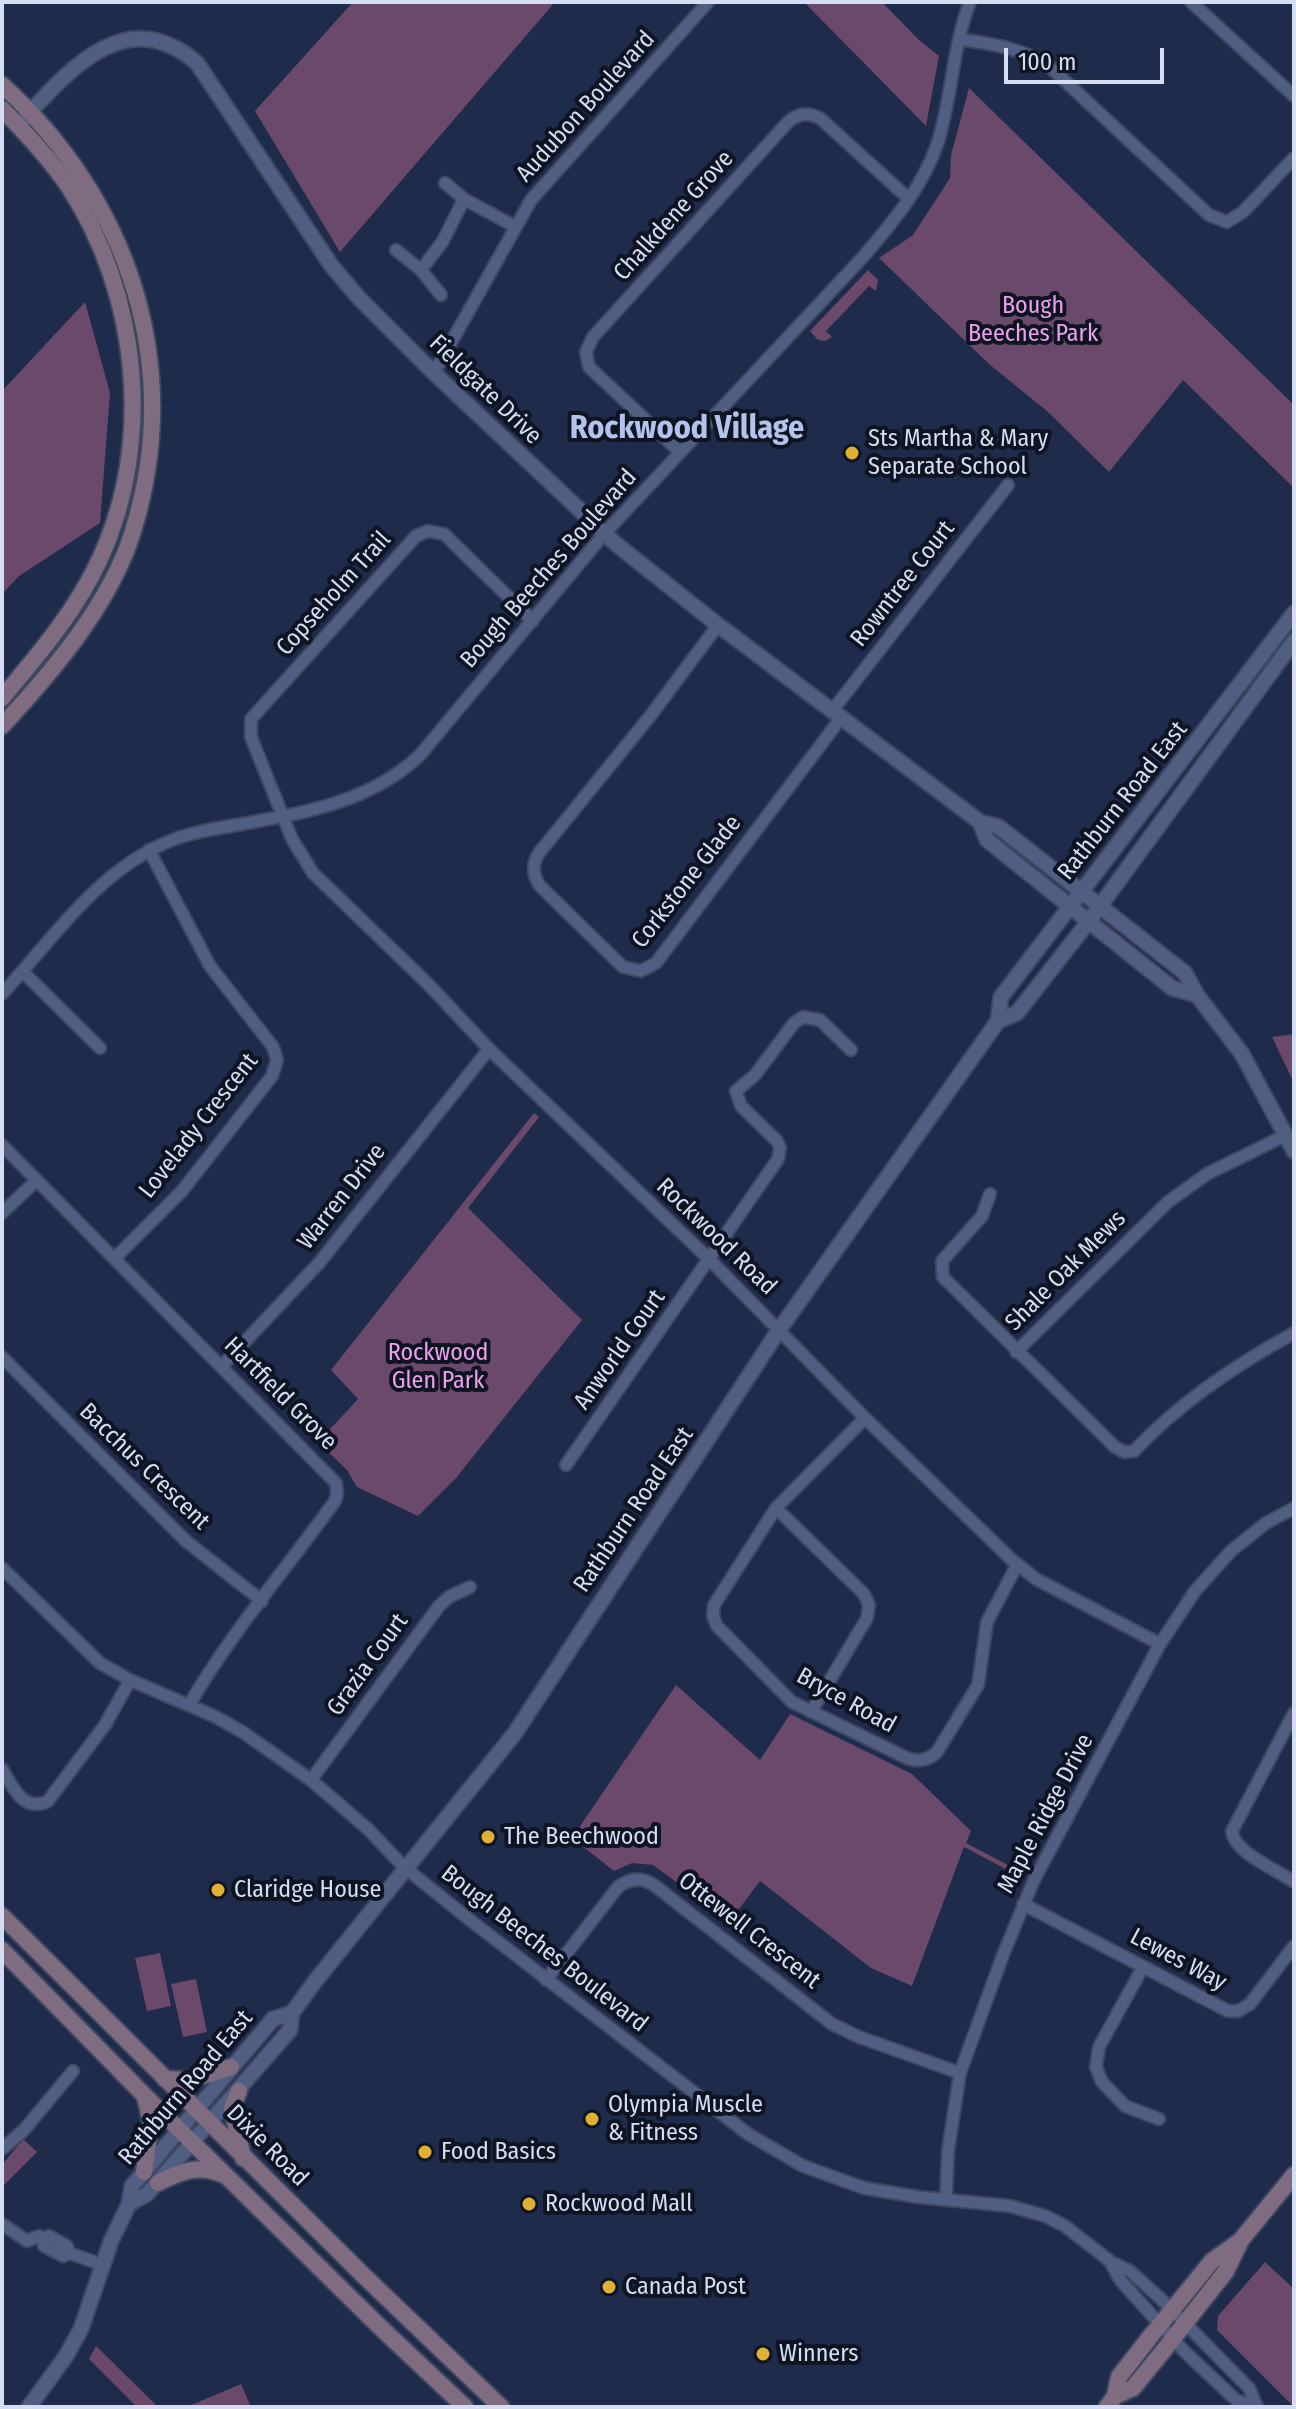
<!DOCTYPE html>
<html>
<head>
<meta charset="utf-8">
<style>
	body { margin:0 }
	#map { position:relative; width:1296px; height:2409px; overflow:hidden; background:#1f2b4a; font-family:"Fira Sans Condensed",sans-serif }
	canvas { display:block }
	.frame { position:absolute; inset:0; border:4px solid #d4ddf2; pointer-events:none }
	.scale { position:absolute; left:1004px; top:48px; width:160px; height:36px; box-sizing:border-box; border:4px solid #d4ddf2; border-top:0; padding-left:10px; font-size:24px; line-height:28px; white-space:nowrap; color:#d4ddf2; -webkit-text-stroke:6px #0f1422; paint-order:stroke }
</style>
</head>
<body>
<div id="map">
<canvas width="1296" height="2409"></canvas>
<div class="frame"></div>
<div class="scale">100 m</div>
</div>
<script>
const context = document.querySelector('canvas').getContext('2d');
context.lineJoin = 'round';
function fillPath(path, color) { context.fillStyle = color; context.fill(path, 'evenodd'); }
function strokePath(path, color, width, dash) { context.strokeStyle = color; context.lineWidth = width; context.lineCap = dash ? 'butt' : 'round'; context.setLineDash(dash || []); context.stroke(path); }
function drawText(font, color, halo, rows, align = 'center') {
  context.font = font + ' "Fira Sans Condensed",sans-serif'; context.lineWidth = 8; context.setLineDash([]); context.textBaseline = 'middle'; context.strokeStyle = halo; context.fillStyle = color; for (const [text, x, y, turn = 0] of rows) {
    context.save(); context.translate(x, y); context.rotate((+turn || 0) * Math.PI / 180); context.textAlign = isNaN(turn) ? turn : align; if (halo) context.strokeText(text, 0, 0); context.fillText(text, 0, 0); context.restore();
  }
}
fillPath(new Path2D(`
	M353 2H555L340 252 255 111Z
	M804 2H882L919 40 939 56 926 126Z
	M969 88 1294 405V488L1183 380 1109 472 1048 412 989 364 879 258 913 235 950 178 951 155Z
	M868 270 878 280 876 291 869 286 826 331 832 337 825 341 818 340 810 331Z
	M85 302 110 393 100 523 19 576 2 594V391Z
	M1294 1034V1083L1272 1037Z
	M534 1113 539 1117 468 1208 582 1320 456 1478 418 1516 357 1487 347 1470 318 1442 358 1399 331 1370Z
	M676 1685 760 1760 790 1714 912 1774 971 1831 966 1843 1023 1873 1021 1877 964 1847 912 1986 871 1968 760 1881 730 1921 653 1865 632 1863 614 1871 572 1838Z
	M160 1953 171 2006 147 2011 135 1958Z
	M196 1979 207 2032 183 2037 171 1984Z
	M23 2139 37 2152 2 2187V2165Z
	M1265 2262 1294 2289V2407L1217 2330 1218 2316Z
	M96 2346 158 2407H137L89 2359Z
	M241 2384 251 2407H189V2406Z`), '#6b496a');
const minor = new Path2D(`
	M1191 2 1294 96
	M959 39C992 44 1022 48 1050 67L1209 215 1227 222 1243 212 1294 158
	M445 183 464 199 516 227
	M396 250 421 270 441 295
	M421 270 443 241 464 199
	M434 373 531 200 708 2
	M680 452 589 367 586 352 593 337 788 122C798 113 809 112 821 119L909 199
	M533 621 444 534 428 531 416 536 251 719V737L292 839 313 873 429 985 489 1049 709 1259 865 1418 1012 1560 1036 1579 1160 1644
	M718 625 651 715 539 853C532 864 532 874 540 886L623 967 641 971 656 963 841 718
	M832 711 1008 485
	M23 972 100 1048
	M2 994C53 939 95 874 165 843 188 833 212 829 236 825 302 813 370 803 420 755L604 534 863 257C892 223 922 188 937 145 952 99 952 48 970 2
	M2 1145 336 1483 337 1494 335 1501C286 1569 231 1633 189 1705
	M990 1194 982 1216 942 1261 943 1277 1115 1447 1124 1452 1134 1451C1180 1402 1235 1365 1294 1333
	M2 1213 37 1180
	M115 1258 182 1191 272 1076 277 1060 273 1047 210 966 149 850
	M1016 1352 1168 1202 1207 1174 1286 1135
	M2 1357 186 1541 262 1601
	M222 1366 319 1263 489 1049
	M865 1418 776 1508 714 1605 713 1616 717 1626 792 1702 909 1759C920 1762 929 1760 937 1752L978 1685 987 1622 1017 1565
	M566 1465 778 1159 780 1148 777 1141 741 1106 736 1091 755 1075 794 1023 803 1017 820 1020 851 1050
	M776 1508 864 1594 869 1605 867 1618 811 1712
	M2 1568 100 1663 130 1680 216 1717 244 1733 311 1780 369 1830 404 1867 470 1920 748 2134 803 2166 864 2188 918 2197 1010 2206 1045 2216 1065 2226 1111 2262 1130 2271 1161 2299 1249 2388 1257 2407
	M1294 1713 1232 1831C1234 1853 1276 1869 1294 1882
	M2 1769C13 1787 23 1813 48 1801L105 1725 130 1680
	M311 1780 439 1606 449 1597 470 1587
	M1023 1904 1228 2011H1238L1250 2004 1294 1946
	M1143 1967 1099 2047 1096 2067 1102 2082 1125 2106 1159 2119
	M546 1980 618 1887C630 1878 642 1877 654 1885L832 2024 859 2037 960 2073
	M2 2149 24 2130 73 2071
	M946 2199 948 2151 960 2073 1003 1955 1034 1880 1160 1644 1195 1591 1231 1551 1266 1523 1294 1508
	M2 2224 27 2241 39 2236 43 2239 44 2246 63 2256 69 2253 103 2265
	M43 2239 49 2236 67 2246 69 2253
	M1111 2263 1121 2281 1184 2351 1236 2400 1254 2407`);
const tertiary = new Path2D(`
	M18 125C66 74 124 0 197 63L331 265 358 297 434 373 616 544 718 625 980 822 999 827 1185 973 1197 995 1242 1054 1294 1151
	M980 822 987 840 1172 988 1197 995
	M998 1021 1017 1013 1089 921 1294 641
	M129 2204 147 2194 290 2030 292 2013 316 1980 515 1733 779 1330 998 1021 1001 997 1294 613
	M29 2407 66 2356 81 2329 111 2241 129 2204 132 2186 273 2019 292 2013`);
const secondary = new Path2D(`
	M2 85C129 200 184 365 133 531 111 603 53 671 2 726
	M2 109C26 133 50 159 69 187 139 295 154 441 100 559 76 611 39 654 2 698
	M2 1916 363 2275 501 2407
	M2 1950 145 2096 380 2327 465 2407
	M165 2079 190 2080 231 2067
	M239 2091 232 2108 243 2158
	M144 2172 151 2123 145 2096
	M158 2183C181 2171 199 2164 224 2175
	M1115 2396 1119 2377 1150 2337 1212 2261 1240 2241
	M1107 2407 1115 2396 1133 2388 1164 2350 1226 2271 1241 2240 1294 2175`);
strokePath(minor, '#3e4762', 15);
strokePath(tertiary, '#3e4762', 18);
strokePath(secondary, '#3e4762', 20);
strokePath(minor, '#505e81', 11);
strokePath(tertiary, '#505e81', 14);
strokePath(secondary, '#806c81', 16);
for (const [x, y, r, color] of [
	[852,453,8,"#dfb034"],
	[488,1837,8,"#dfb034"],
	[218,1890,8,"#dfb034"],
	[592,2119,8,"#dfb034"],
	[425,2152,8,"#dfb034"],
	[529,2204,8,"#dfb034"],
	[609,2287,8,"#dfb034"],
	[763,2354,8,"#dfb034"]
]) { const dot = new Path2D(); dot.arc(x, y, r, 0, 2 * Math.PI); context.fillStyle = color; context.fill(dot); strokePath(dot, '#0f1422', 3); }
drawText('24px', '#d4ddf2', '#0f1422', [
	["Audubon Boulevard",586,107,-48],
	["Chalkdene Grove",674,216,-48],
	["Fieldgate Drive",485,390,44],
	["Bough Beeches Boulevard",549,569,-49],
	["Rowntree Court",903,584,-52],
	["Copseholm Trail",334,594,-48],
	["Rathburn Road East",1123,801,-52],
	["Corkstone Glade",687,882,-52],
	["Lovelady Crescent",199,1126,-52],
	["Warren Drive",342,1197,-52],
	["Rockwood Road",716,1237,44],
	["Shale Oak Mews",1066,1271,-45],
	["Anworld Court",620,1350,-55],
	["Hartfield Grove",280,1394,45],
	["Bacchus Crescent",144,1467,44],
	["Rathburn Road East",634,1510,-56],
	["Grazia Court",368,1665,-54],
	["Bryce Road",846,1701,29],
	["Maple Ridge Drive",1046,1814,-62],
	["Ottewell Crescent",749,1931,38],
	["Bough Beeches Boulevard",544,1949,38],
	["Lewes Way",1178,1960,28],
	["Rathburn Road East",186,2088,-50],
	["Dixie Road",267,2146,45]
]);
drawText('24px', '#eaa1e9', '#0f1422', [
	["Bough",1033,306],
	["Beeches Park",1033,334],
	["Rockwood",438,1353],
	["Glen Park",438,1381]
]);
drawText('24px', '#d4ddf2', '#0f1422', [
	["Sts Martha & Mary",868,439],
	["Separate School",868,467],
	["The Beechwood",504,1837],
	["Claridge House",234,1890],
	["Olympia Muscle",608,2105],
	["& Fitness",608,2133],
	["Food Basics",441,2152],
	["Rockwood Mall",545,2204],
	["Canada Post",625,2287],
	["Winners",779,2354]
], 'left');
drawText('bold 32px', '#b3c3eb', '#0f1422', [
	["Rockwood Village",687,429]
]);
</script>
</body>
</html>
